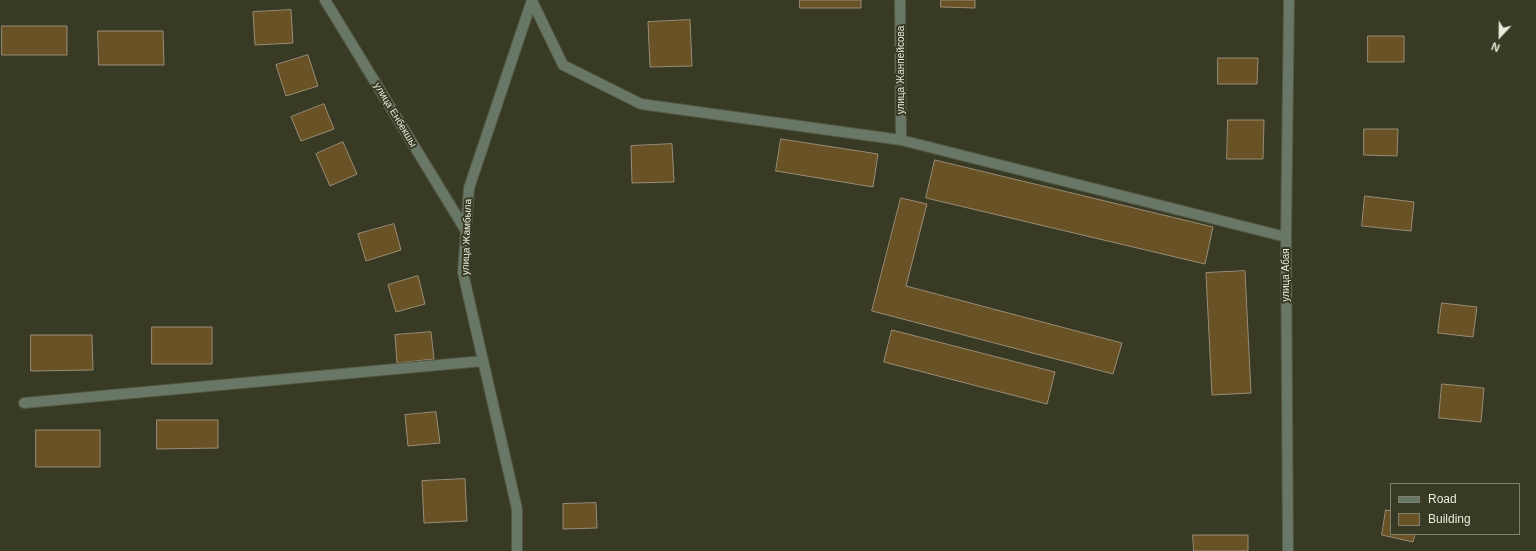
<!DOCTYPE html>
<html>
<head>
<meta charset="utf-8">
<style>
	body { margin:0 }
	#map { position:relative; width:1536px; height:551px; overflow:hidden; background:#383a24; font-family:Helvetica,sans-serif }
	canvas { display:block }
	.legend { position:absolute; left:1390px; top:483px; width:130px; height:52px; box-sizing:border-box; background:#383a24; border:1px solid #7f806e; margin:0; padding:5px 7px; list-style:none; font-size:12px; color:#e9eadd }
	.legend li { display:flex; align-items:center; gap:8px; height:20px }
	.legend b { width:20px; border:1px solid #7f806e }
	.north { position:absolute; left:1480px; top:16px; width:40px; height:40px; -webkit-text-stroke:3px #383a24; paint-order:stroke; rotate:202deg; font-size:11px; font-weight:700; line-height:16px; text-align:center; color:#e9eadd }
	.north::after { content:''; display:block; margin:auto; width:14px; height:18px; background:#e9eadd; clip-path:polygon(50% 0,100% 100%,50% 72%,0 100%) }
</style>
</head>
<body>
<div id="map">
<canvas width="1536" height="551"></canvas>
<ul class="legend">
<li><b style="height:5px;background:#687766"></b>Road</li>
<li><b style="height:11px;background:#695225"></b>Building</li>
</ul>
<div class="north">N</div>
</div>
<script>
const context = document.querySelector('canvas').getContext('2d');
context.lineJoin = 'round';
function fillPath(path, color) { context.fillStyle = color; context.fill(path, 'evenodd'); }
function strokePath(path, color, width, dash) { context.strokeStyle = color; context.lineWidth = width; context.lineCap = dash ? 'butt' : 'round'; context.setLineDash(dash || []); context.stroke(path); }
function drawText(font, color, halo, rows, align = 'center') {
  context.font = font + ' Helvetica,sans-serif'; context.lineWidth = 4; context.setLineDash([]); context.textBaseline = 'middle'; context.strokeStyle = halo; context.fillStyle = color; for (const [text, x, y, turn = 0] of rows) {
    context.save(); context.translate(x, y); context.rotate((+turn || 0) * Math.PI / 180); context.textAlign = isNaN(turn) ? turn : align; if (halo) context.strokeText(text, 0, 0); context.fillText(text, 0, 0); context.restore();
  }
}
const building = new Path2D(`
	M800 0H861V8H800Z
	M941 0H975V8L941 7Z
	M291 10 293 43 255 45 253 12Z
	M690 20 692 66 650 67 648 22Z
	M2 26H67V55H2Z
	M98 31H163L164 65H99Z
	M1368 36H1404V62H1368Z
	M308 55 318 86 286 96 276 65Z
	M1218 58H1258L1257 84H1218Z
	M324 104 334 129 301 141 291 117Z
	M1228 120H1264L1263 159H1227Z
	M1364 129H1398L1397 156 1364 155Z
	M781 139 878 154 873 187 776 171Z
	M343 142 357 174 330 186 316 154Z
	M672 144 674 182 632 183 631 146Z
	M935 160 1213 227 1205 264 926 198Z
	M1365 196 1414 202 1411 231 1362 226Z
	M901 198 927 204 906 286 1122 343 1113 374 872 311Z
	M394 224 401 250 366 261 358 234Z
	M1245 271 1251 393 1212 395 1206 273Z
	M418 276 425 304 396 312 388 285Z
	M1442 303 1477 307 1473 337 1438 333Z
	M152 327H212V364H152Z
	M892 330 1055 372 1047 404 884 362Z
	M431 332 434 359 397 363 395 335Z
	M31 335H92L93 370 31 371Z
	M1442 384 1484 388 1481 422 1439 418Z
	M436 412 440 443 408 446 405 415Z
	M157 420H218V448L157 449Z
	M36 430H100V467H36Z
	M465 479 467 521 424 523 422 481Z
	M596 503 597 528 563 529V504Z
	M1386 510 1391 511V534H1415L1413 542 1382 535Z
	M1193 535H1248V551H1194Z`);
fillPath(building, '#695225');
strokePath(building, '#998c76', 1);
const minor = new Path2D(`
	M325 0 466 231
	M900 0 901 140
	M532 1 563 65 641 104 901 140 1286 237
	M24 403 483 361
	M517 551V509L463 273 469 188 532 0
	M1288 551 1286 237 1289 0`);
strokePath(minor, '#545642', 12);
strokePath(minor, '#687766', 10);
drawText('10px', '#e9eadd', '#383a24', [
	["улица Жанпейсова",901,70,-90],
	["улица Енбекшы",395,115,59],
	["улица Жамбыла",467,237,-88],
	["улица Абая",1286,275,-90]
]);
</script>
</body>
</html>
